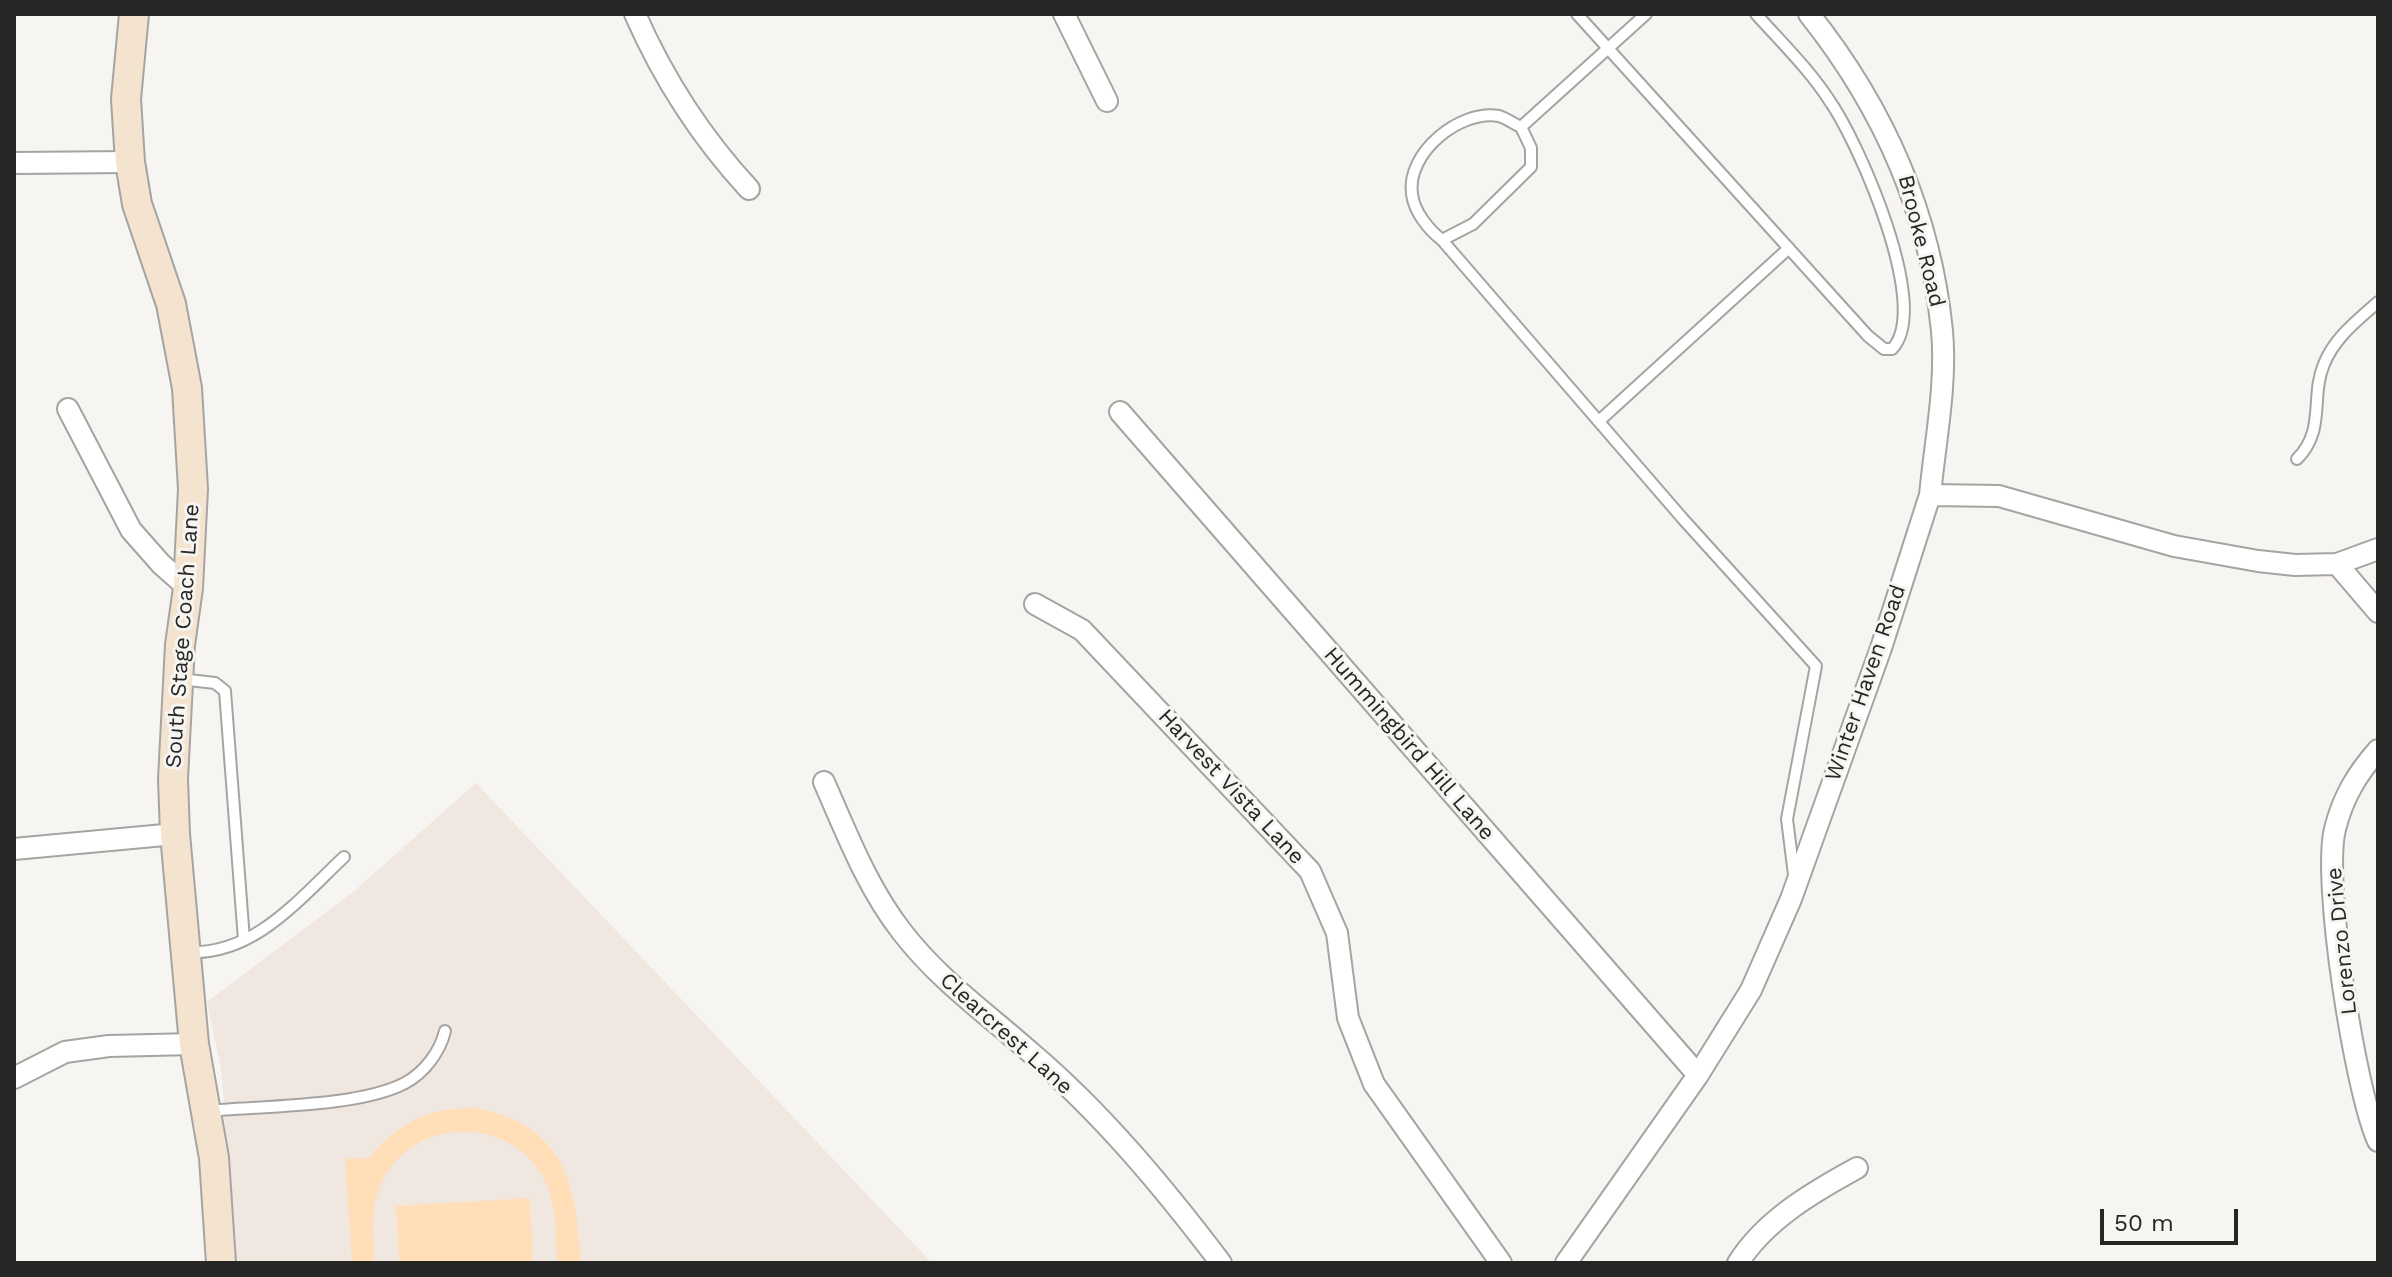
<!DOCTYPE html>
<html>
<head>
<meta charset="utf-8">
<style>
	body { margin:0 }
	#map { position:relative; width:2392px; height:1277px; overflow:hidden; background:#f7f5f2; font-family:"Work Sans",sans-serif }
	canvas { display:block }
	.frame { position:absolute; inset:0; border:16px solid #262625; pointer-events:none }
	.scale { position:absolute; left:2100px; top:1209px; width:138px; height:36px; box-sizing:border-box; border:4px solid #262625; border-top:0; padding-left:10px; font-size:24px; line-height:28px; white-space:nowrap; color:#262625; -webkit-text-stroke:6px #f7f5f2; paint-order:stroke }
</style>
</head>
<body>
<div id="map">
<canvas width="2392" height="1277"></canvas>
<div class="frame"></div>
<div class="scale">50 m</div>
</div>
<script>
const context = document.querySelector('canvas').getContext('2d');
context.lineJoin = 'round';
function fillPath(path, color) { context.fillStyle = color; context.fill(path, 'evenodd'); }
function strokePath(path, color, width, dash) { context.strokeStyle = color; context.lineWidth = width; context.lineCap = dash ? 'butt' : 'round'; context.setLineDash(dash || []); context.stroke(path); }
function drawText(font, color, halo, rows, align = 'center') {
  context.font = font + ' "Work Sans",sans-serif'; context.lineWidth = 6; context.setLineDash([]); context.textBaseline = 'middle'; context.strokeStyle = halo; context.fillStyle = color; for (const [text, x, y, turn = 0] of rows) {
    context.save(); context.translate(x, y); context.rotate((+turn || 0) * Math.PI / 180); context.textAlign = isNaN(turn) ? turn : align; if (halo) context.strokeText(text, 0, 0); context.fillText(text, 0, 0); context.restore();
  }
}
fillPath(new Path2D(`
	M476 783 932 1263H232L222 1075 207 1002 354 891Z`), '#f0e8e0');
fillPath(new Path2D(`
	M475 1108C565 1124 576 1184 581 1263H557C556 1239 557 1213 549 1190 522 1115 413 1112 381 1184 370 1209 373 1236 375 1263H352L345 1159 369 1158C397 1123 431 1107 475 1108Z
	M530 1198 533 1263H399L396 1206Z`), '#ffdeb8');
const lane = new Path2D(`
	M1577 14 1868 336 1884 349H1892C1932 308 1859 144 1831 103 1810 70 1782 43 1756 14
	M1521 127 1531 148V167L1473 224 1442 240C1429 230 1414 212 1412 194 1406 153 1460 109 1499 116 1506 118 1514 124 1521 127L1646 14
	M1442 240 1683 519 1816 666 1787 819 1794 875
	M1599 421 1789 248
	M2297 459C2326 430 2310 397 2324 364 2335 337 2357 321 2378 302
	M180 679 215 683 225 691 244 940
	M187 952C254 956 299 899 344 857
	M208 1111C260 1106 360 1107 405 1083 424 1073 440 1052 445 1031`);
const street = new Path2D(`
	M635 14C664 80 700 136 749 189
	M1064 14 1107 101
	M1809 14C1883 107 1930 211 1942 331 1947 384 1935 442 1930 495
	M14 163 130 162
	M68 409 131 530 161 564 188 588
	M1120 412 1698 1075
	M2337 564 2378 612
	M1035 604 1082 630 1310 871 1337 933 1348 1018 1374 1084 1501 1263
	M2378 750C2357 774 2343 797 2335 829 2322 881 2355 1090 2378 1141
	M824 782C847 834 867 887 902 932 940 981 985 1012 1030 1052 1102 1113 1164 1188 1221 1263
	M14 849 175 834
	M14 1078 65 1052 109 1046 194 1044
	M1566 1263 1698 1075 1751 990 1791 899 1881 648 1930 495 1999 496 2174 546 2258 561 2295 565 2337 564 2378 549
	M1738 1263C1765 1220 1813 1192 1857 1168`);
const secondary = new Path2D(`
	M134 14 126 99 130 162 137 204 171 304 187 388 193 489 188 588 180 645 173 779 175 834 194 1044 214 1158 221 1263`);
strokePath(lane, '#a6a4a2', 14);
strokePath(street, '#a6a4a2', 24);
strokePath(secondary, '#a6a4a2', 32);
strokePath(lane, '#fff', 10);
strokePath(street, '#fff', 20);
strokePath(secondary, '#f4e3cf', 28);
drawText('22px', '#262625', '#f7f5f2', [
	["Brooke Road",1921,241,76],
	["South Stage Coach Lane",183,636,-86],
	["Winter Haven Road",1866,683,-71],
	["Hummingbird Hill Lane",1409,744,49],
	["Harvest Vista Lane",1231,787,47],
	["Lorenzo Drive",2342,941,-96],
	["Clearcrest Lane",1006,1034,42]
]);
</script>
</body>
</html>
